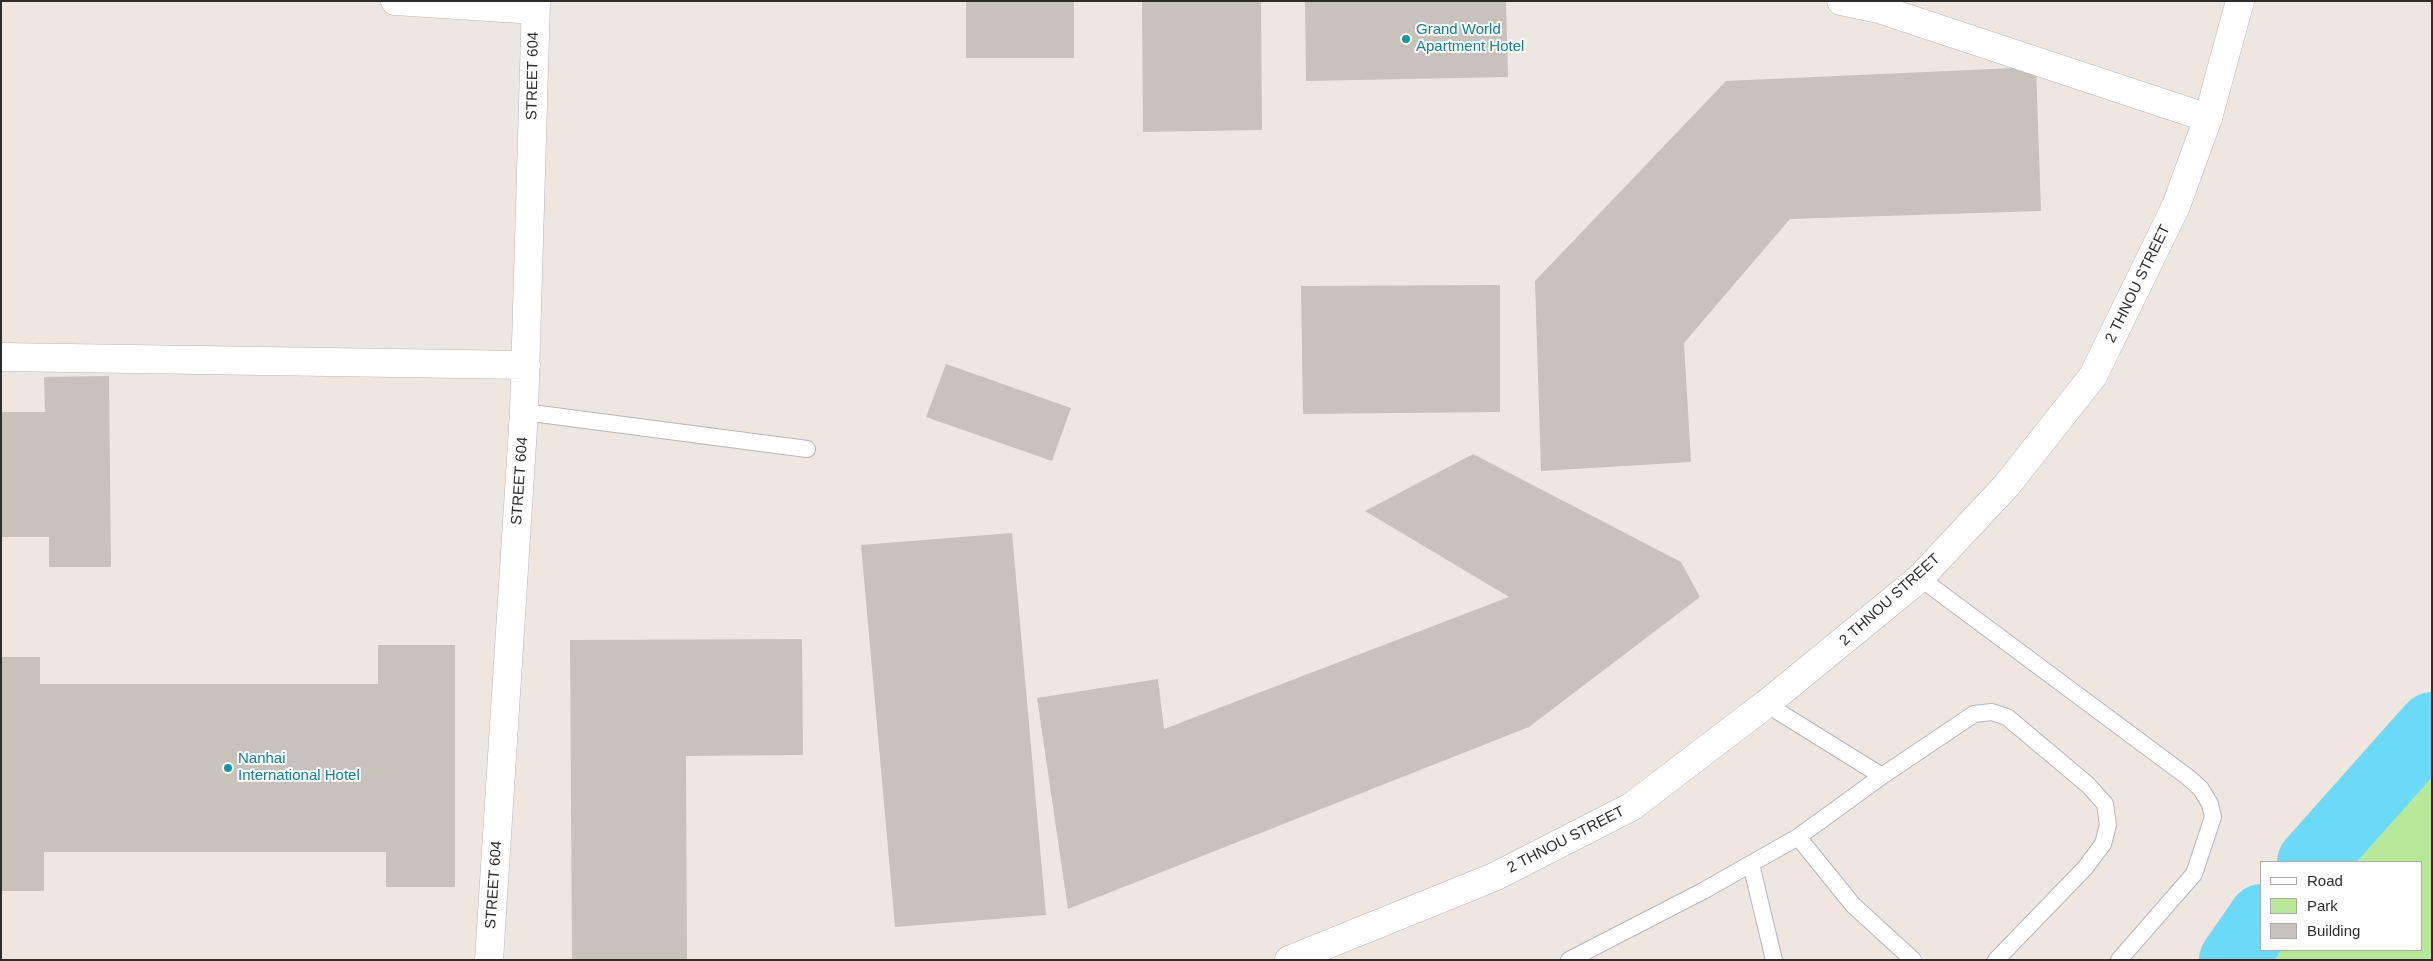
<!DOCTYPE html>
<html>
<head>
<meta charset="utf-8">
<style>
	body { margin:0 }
	#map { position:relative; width:2433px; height:961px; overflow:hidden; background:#efe7df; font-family:Helvetica,sans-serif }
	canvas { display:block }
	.frame { position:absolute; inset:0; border:2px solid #2d2d2d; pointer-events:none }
	.legend { position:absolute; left:2260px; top:861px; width:162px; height:90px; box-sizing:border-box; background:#fff; border:1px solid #ababab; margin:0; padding:6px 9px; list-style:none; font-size:15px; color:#2d2d2d }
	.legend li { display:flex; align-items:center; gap:10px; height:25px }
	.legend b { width:25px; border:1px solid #ababab }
</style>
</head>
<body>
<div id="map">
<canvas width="2433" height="961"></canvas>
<div class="frame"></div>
<ul class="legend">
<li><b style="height:6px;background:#fff"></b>Road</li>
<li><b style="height:14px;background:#b7e998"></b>Park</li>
<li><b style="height:14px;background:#c8c2ba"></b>Building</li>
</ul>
</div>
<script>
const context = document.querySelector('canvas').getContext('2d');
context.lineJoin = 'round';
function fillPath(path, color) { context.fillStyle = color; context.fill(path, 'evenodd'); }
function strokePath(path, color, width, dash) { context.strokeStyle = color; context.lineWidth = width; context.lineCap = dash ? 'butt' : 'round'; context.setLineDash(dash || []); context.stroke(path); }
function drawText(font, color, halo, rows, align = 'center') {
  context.font = font + ' Helvetica,sans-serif'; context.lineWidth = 4; context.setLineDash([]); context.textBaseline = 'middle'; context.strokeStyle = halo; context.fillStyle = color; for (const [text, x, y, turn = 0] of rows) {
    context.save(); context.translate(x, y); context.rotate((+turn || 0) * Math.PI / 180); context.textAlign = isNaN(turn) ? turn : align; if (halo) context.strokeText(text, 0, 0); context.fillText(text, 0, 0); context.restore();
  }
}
fillPath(new Path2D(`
	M2432 726V960H2233L2262 918V950H2422V862H2311Z`), '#b7e998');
strokePath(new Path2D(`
	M2311 862 2432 726
	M2233 960 2262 918`), '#6bd9f8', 68);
fillPath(new Path2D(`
	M966 1H1074V58H966Z
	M1142 1H1261L1262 130 1143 132Z
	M1305 1H1506L1508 77 1306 81Z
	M2036 67 2041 211 1790 219 1684 343 1691 462 1541 471 1535 281 1726 81Z
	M1500 285V412L1303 414 1301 286Z
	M946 364 1071 408 1052 461 926 417Z
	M109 376 111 567H49V537H1V412H45L44 377Z
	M1473 454 1681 562 1700 597 1529 727 1068 909 1037 698 1158 679 1164 729 1509 597 1365 511Z
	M1012 533 1046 915 895 927 861 545Z
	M802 639 803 755 686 756 687 960H572L570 640Z
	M378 645H455V887H386V852H44V891H1V657H40V684H378Z`), '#c8c2ba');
const lane = new Path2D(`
	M524 412 807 449
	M1920 578 2189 778 2201 789 2210 804 2213 817 2194 874 2119 960
	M1766 704 1882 776
	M1798 837 1853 905 1913 960
	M1751 864 1774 960
	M1569 960 1703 891 1798 837 1882 776 1974 714 1992 712 2007 717 2088 785 2105 804 2108 825 2103 844 2085 868 1996 960`);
const street = new Path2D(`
	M395 1 535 10
	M1841 1 1879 9 2208 118
	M1 357 526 365
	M489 960 524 412 536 1`);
const secondary = new Path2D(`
	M1289 960 1494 877 1631 807 1766 704 1920 578 2007 485 2093 376 2176 206 2208 118 2240 1`);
strokePath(lane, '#b3b6c1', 18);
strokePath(street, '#b3b6c1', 29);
strokePath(secondary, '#b3b6c1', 29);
strokePath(lane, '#fff', 16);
strokePath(street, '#fff', 28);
strokePath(secondary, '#fff', 28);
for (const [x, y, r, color] of [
	[1406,39,5,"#0f9aa8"],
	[228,768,5,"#0f9aa8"]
]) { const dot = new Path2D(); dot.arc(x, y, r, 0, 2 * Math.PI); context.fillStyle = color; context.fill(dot); strokePath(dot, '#fff', 2); }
drawText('15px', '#0d838f', '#fff', [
	["Grand World",1416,30],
	["Apartment Hotel",1416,47],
	["Nanhai",238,759],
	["International Hotel",238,776]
], 'left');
drawText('15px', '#2d2d2d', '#fff', [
	["STREET 604",533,76,-89],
	["2 THNOU STREET",2138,284,-64],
	["STREET 604",520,481,-86],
	["2 THNOU STREET",1890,600,-42],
	["2 THNOU STREET",1566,840,-27],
	["STREET 604",494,885,-86]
]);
</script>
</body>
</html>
